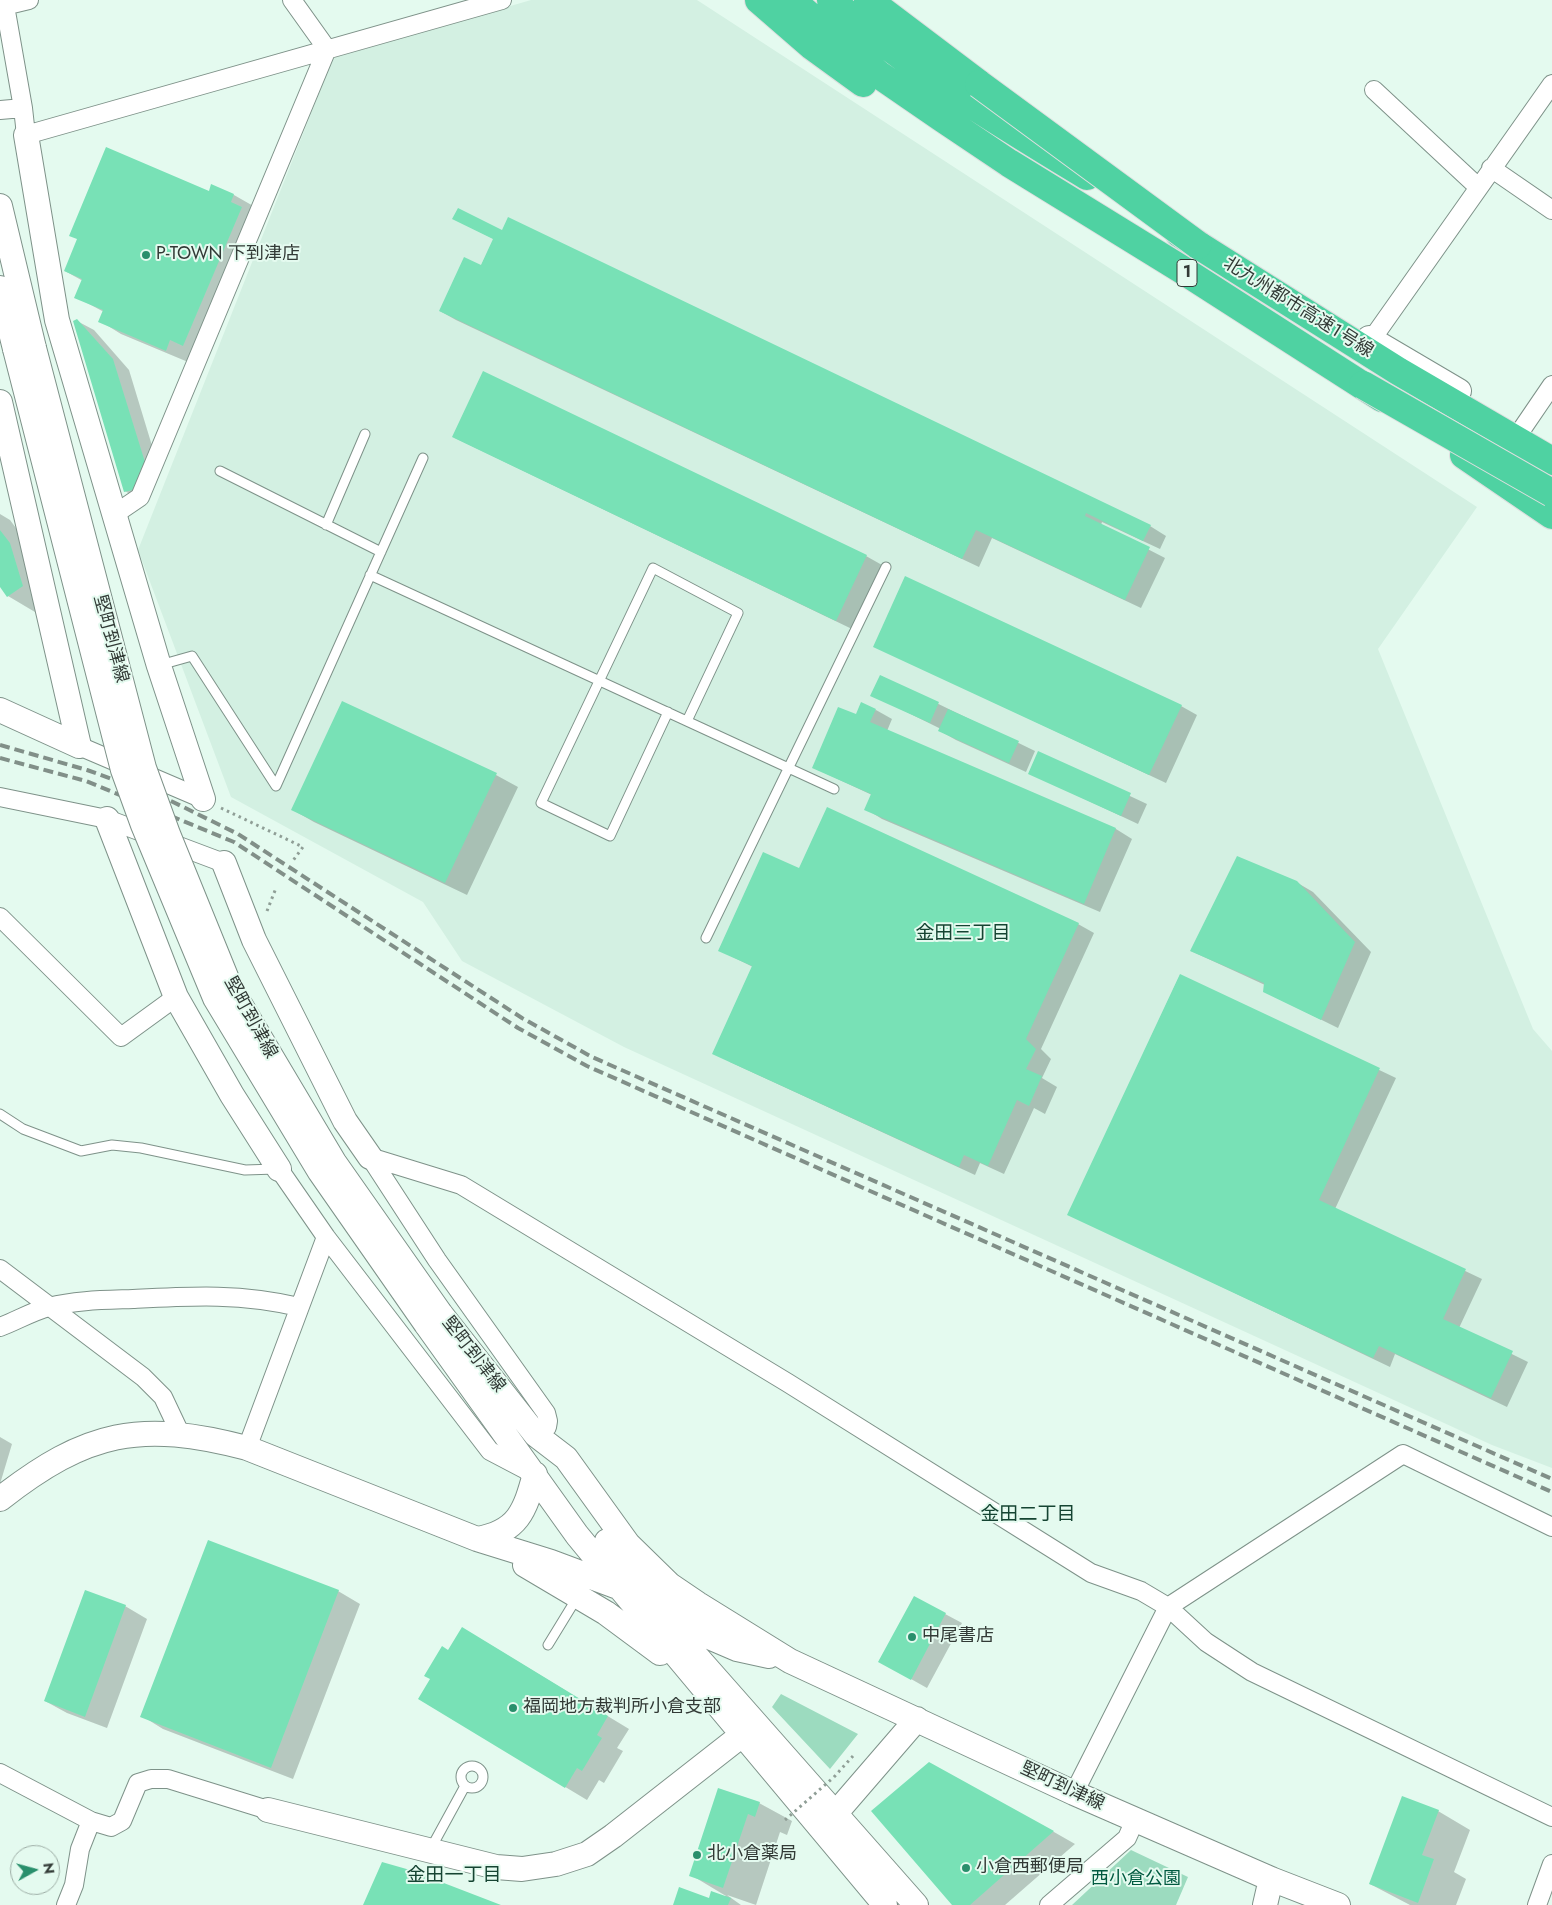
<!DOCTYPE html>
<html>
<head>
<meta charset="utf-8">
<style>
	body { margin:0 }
	#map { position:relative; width:1552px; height:1905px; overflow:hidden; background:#e4faef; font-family:Jost,sans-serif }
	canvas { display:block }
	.north { position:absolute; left:10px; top:1845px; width:50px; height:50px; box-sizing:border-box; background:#e4faef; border:1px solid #9dada5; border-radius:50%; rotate:83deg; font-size:14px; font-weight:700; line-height:20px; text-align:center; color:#323a36 }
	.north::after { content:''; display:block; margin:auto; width:18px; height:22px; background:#298f6c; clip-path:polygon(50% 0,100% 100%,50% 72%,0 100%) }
</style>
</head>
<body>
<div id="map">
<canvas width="1552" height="1905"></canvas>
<div class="north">N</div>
</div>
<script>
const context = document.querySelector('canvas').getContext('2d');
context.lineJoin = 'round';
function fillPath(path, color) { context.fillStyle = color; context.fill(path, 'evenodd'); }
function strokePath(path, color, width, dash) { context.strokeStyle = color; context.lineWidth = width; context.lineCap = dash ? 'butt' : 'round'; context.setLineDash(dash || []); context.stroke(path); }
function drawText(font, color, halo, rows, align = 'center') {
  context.font = font + ' Jost,"Noto Sans JP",sans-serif'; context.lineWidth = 4; context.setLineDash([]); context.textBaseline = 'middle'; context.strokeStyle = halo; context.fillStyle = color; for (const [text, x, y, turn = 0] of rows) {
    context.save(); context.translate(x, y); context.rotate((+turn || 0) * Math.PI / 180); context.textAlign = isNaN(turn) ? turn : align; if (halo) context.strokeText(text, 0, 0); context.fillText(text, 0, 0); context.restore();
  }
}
fillPath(new Path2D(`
	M531 0H697L1477 507 1378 649 1533 1029 1552 1051V1468L1492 1445 624 1047 462 961 423 902 231 797 138 550 333 58Z`), '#d3f0e2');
fillPath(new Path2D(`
	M781 1694 858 1734 830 1769 772 1707Z
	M1131 1850 1188 1877 1176 1905H1072Z`), '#9cdbbf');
fillPath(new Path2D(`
	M209 192 234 195 255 207 188 362 121 334 100 321 104 312 76 297 83 281 65 271Z
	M454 219 503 231 1150 526 1166 536 1160 549 1102 522 1101 525 1165 558 1141 608 992 538 979 567 456 320 440 311 481 266 494 239Z
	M77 321 94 330 129 370 160 472 149 499 141 501 125 491Z
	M453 437 866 556 882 565 852 629Z
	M0 514 10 520 42 563 40 615 8 596 0 585Z
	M874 646 1181 706 1197 715 1166 783Z
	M881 676 1035 751 1026 772 956 740 940 731 941 729 872 695Z
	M876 710 892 719 887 731 1116 829 1132 839 1100 912 882 819 866 809 872 795 814 768 856 716Z
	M1038 753 1147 804 1138 824 1029 773Z
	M496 775 518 787 467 895 314 822 293 810Z
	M800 870 1078 924 1094 933 1041 1049 1051 1059 1042 1078 1057 1087 1045 1114 1034 1108 1004 1174 980 1163 975 1175 730 1062 753 967 719 950Z
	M1296 882 1313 892 1371 952 1338 1028 1265 992V985L1191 951Z
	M1180 975 1396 1078 1335 1209 1482 1279 1459 1328 1528 1362 1507 1407 1395 1354 1390 1367 1069 1214Z
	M0 1437 12 1444 0 1484Z
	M338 1591 360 1604 293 1779 163 1729 142 1716Z
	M915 1598 962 1623 927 1688 879 1661Z
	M125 1606 147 1619 107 1728 67 1713 45 1701Z
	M484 1641 629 1729 617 1748 623 1751 604 1783 599 1780 587 1800 419 1699Z
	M929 1763 1054 1832 1075 1844 1005 1905H954Z
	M719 1789 759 1803 792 1821 787 1835 780 1832 756 1905 727 1895 741 1905H674L726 1896 691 1875Z
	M1438 1811 1470 1830 1454 1872 1466 1879 1456 1905H1410L1370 1884Z`), '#0003');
fillPath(new Path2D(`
	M106 147 209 191 211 184 234 194 231 202 242 207 183 346 170 340 166 351 98 322 103 310 74 298 82 279 64 271 77 239 69 236Z
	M458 208 502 230 508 217 1151 525 1143 541 1086 513 1085 516 1150 547 1125 600 976 530 962 559 439 311 464 257 481 265 493 239 452 219Z
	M77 319 113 359 145 462 133 490 124 492 73 321Z
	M483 371 867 555 836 621 452 437Z
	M0 530 10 543 23 586 7 597 0 587Z
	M905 576 1182 705 1149 775 873 647Z
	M880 675 939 702 930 723 870 696Z
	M342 701 497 773 445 883 291 810Z
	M861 702 876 709 870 722 1116 828 1084 904 864 810 871 794 812 768 838 707 856 714Z
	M948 709 1019 741 1009 763 938 731Z
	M1038 751 1131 793 1121 816 1028 774Z
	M827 807 1079 923 1026 1039 1036 1049 1026 1069 1042 1076 1029 1106 1017 1100 988 1166 964 1155 959 1167 712 1054 752 966 718 951 763 852 799 868Z
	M1237 856 1297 881 1355 942 1321 1020 1263 992 1264 983 1190 951Z
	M1180 974 1380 1068 1319 1200 1466 1269 1443 1319 1513 1351 1491 1398 1379 1346 1373 1358 1067 1215Z
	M208 1540 339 1590 271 1768 140 1717Z
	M85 1590 126 1605 85 1717 44 1701Z
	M914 1596 946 1613 911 1680 878 1662Z
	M462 1627 608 1716 597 1735 602 1738 582 1771 577 1768 565 1788 418 1699 430 1679 424 1676 442 1646 448 1650Z
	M929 1762 1054 1831 970 1905H952L871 1811Z
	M718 1788 760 1802 755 1817 748 1814 723 1888 689 1876Z
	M1402 1796 1439 1810 1422 1855 1434 1859 1418 1903 1369 1884Z
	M382 1862 410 1870 501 1905H363Z
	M679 1887 709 1898 711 1891 731 1898 728 1905H673Z`), '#78e1b6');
const lane = new Path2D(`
	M220 471 381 552
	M326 525 365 434
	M370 575 834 789
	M160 665 192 656 276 786 423 458
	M668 712 610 836 541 803 653 568 738 613 687 721
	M706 938 886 567
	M0 1114 23 1129 81 1151 112 1145 141 1148 245 1170 276 1169
	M548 1645 578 1596
	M461 1777a11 11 0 1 1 22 0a11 11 0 1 1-22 0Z
	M430 1850 465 1786`);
const street = new Path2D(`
	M4 0 23 108
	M292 0 327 49
	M0 7 29 0
	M1374 90 1478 187
	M0 110 23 108 26 135 502 0
	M1491 168 1552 210
	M1372 339 1552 84
	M1522 429 1552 385
	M115 514 140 497 327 49
	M79 746 203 799
	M0 797 107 819 224 863
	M0 917 121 1037 176 997
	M370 1157 461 1185 788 1383 1091 1573 1141 1591 1168 1607 1206 1642 1252 1672 1552 1817
	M370 1157 437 1260 546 1413 548 1421 547 1427 536 1435
	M279 1169 326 1237 490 1451 530 1472
	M0 1269 143 1377 163 1397 180 1433
	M0 1327C16 1321 33 1311 49 1307 76 1300 105 1300 133 1299 191 1296 241 1293 299 1307
	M247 1448 326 1237
	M0 1773 91 1821 111 1827 122 1821 138 1783 151 1779H168L268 1810
	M1074 1793 1168 1607 1403 1454 1552 1527
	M66 1905 74 1885 80 1849 91 1821
	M1049 1905 1127 1838 1135 1820
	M1537 1905 1552 1864`);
const secondary = new Path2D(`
	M26 135 57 320 159 666 203 799
	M0 206 34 348
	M0 288 15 349
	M1369 338 1459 391
	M0 402 79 746
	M0 710 79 746
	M107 819 176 997 232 1095 279 1169
	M224 863 254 940 345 1121 370 1157
	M440 1313 536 1435 566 1458 628 1544 670 1585 698 1604 790 1661 1074 1793 1271 1879 1338 1905
	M426 1324 577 1535 619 1586
	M0 1499C87 1431 140 1420 247 1448L477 1539 551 1562 701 1618
	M477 1539C518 1532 525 1511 535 1474
	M607 1541 691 1650 916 1905
	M525 1565 606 1613 660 1653
	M620 1588 885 1905
	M674 1622 737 1649 769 1656
	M268 1810 496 1867 522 1869 556 1864 587 1854 613 1836 742 1735
	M835 1814 917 1719
	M1265 1905 1271 1879`);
const highway = new Path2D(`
	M759 0 812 46 863 83
	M791 0 878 74 942 118 1009 163 1181 269 1382 398
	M831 0C910 69 998 122 1087 176
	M868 0 979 84
	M1179 233 1398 371 1552 461
	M1464 455 1552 515`);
strokePath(lane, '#7e9289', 11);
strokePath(street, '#7e9289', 20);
strokePath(secondary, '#7e9289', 26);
strokePath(highway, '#dedfdf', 30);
strokePath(new Path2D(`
	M221 808 303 847 292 862
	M267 911 276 888
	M834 1777 853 1756`), '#8f9e96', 3, [2.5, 4]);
strokePath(lane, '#fff', 9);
strokePath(street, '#fff', 18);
strokePath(secondary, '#fff', 24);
strokePath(highway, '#4fd2a2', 28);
strokePath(new Path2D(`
	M0 745 87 770 165 798 238 834 522 1018 592 1057 1552 1479
	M0 758 86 781 234 842 518 1028 587 1066 1552 1492`), '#818f88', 4, [10, 5]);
const secondaryBridge = new Path2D(`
	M34 348 144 768 168 834 231 989 334 1162 440 1313
	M15 349 123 770 143 825 215 998 320 1172 426 1324`);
const highwayBridge = new Path2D(`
	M979 84 1198 245
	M1363 385 1552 493`);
strokePath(secondaryBridge, '#7e9289', 26, []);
strokePath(highwayBridge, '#dedfdf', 30, []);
strokePath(new Path2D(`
	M785 1820 834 1777`), '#8f9e96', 3, [2.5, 4]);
strokePath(secondaryBridge, '#fff', 24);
strokePath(highwayBridge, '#4fd2a2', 28);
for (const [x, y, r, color] of [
	[146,255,5,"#298f6c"],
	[912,1637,5,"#298f6c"],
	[513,1708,5,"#298f6c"],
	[697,1855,5,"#298f6c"],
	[966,1868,5,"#298f6c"]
]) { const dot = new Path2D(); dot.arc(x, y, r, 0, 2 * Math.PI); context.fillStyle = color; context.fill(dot); strokePath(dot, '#e4faef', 2); }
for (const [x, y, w] of [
	[1187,273,20]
]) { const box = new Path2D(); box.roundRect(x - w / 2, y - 13.5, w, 27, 4); context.fillStyle = '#e4faef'; context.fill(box); strokePath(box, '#323a36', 1); }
drawText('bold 16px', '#323a36', null, [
	["1",1187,273]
]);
drawText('18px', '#323a36', '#e4faef', [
	["P-TOWN 下到津店",156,255],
	["中尾書店",922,1637],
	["福岡地方裁判所小倉支部",523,1708],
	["北小倉薬局",707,1855],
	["小倉西郵便局",976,1868]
], 'left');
drawText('18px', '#323a36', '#e4faef', [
	["北九州都市高速１号線",1298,308,32],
	["堅町到津線",110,639,75],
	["堅町到津線",250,1018,61],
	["堅町到津線",473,1355,52],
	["堅町到津線",1062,1787,25]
]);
drawText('18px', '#005a40', '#e4faef', [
	["西小倉公園",1136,1880]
]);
drawText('19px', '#154432', '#e4faef', [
	["金田三丁目",963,934],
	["金田二丁目",1028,1515],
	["金田一丁目",454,1876]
]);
</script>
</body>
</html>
